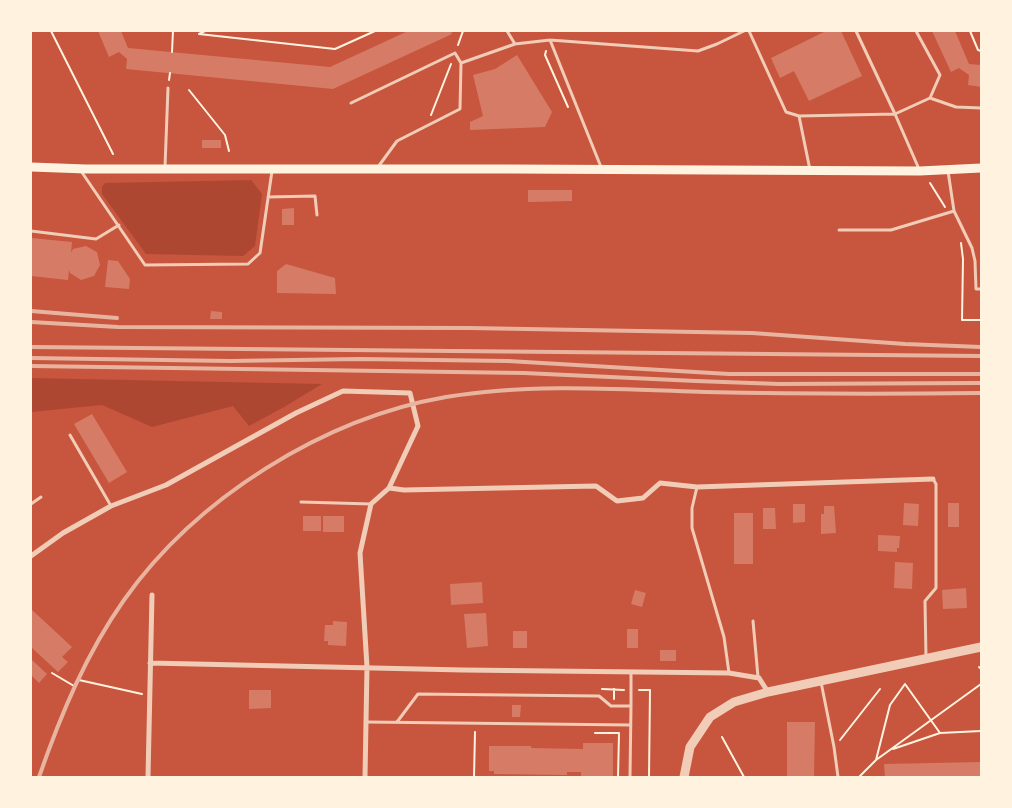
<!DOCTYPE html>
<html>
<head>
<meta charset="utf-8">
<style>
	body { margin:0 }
	#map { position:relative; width:1012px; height:808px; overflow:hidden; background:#c8553d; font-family:"Nunito Sans",sans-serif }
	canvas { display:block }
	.frame { position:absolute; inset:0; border:32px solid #fff3e0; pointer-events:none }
</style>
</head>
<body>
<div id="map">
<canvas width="1012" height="808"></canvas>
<div class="frame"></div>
</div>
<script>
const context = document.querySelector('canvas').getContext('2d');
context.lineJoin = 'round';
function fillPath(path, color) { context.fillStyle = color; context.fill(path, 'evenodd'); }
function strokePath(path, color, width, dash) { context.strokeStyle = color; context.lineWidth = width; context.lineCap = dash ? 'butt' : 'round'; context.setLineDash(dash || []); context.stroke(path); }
fillPath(new Path2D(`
	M251 180 262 194 255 246 243 256 146 254 102 194V187L105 183Z
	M31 378 322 384 286 406 249 426 233 406 152 427 102 405 31 412Z`), '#ae4732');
fillPath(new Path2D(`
	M98 31H121L128 48 330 67 408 31H451L452 34 333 89 126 69 127 59 119 52 109 57Z
	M826 31H841L862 76 809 101 794 71 780 78 771 58Z
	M932 31H955L969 64 981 65V87L968 85 969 75 959 68 951 72Z
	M517 55 552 112 545 127 470 130V122L483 116 473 75 495 69Z
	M202 140H221V148H202Z
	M528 190H572V201L528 202Z
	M294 208V225H282V209Z
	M31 238 72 242 71 253 73 249 86 246 97 252 100 265 94 276 81 280 70 273 69 270 68 280 31 276Z
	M108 260 118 261 130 279 129 289 105 287Z
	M286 264 335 278 336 294 277 293V271Z
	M211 311 222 312V319H210Z
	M92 414 127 472 109 483 74 424Z
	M904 503 919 504 918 526 903 525Z
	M948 503H959V527H948Z
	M793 504H805V522L793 523Z
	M824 506H834L836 533 821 534V514H824Z
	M763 508H775L776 529H763Z
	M734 513H753V564H734Z
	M303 516H321V531H303Z
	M323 516H344V532H323Z
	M878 535 900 536 899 548H897V552L878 551Z
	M895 562 913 563 912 589 894 588Z
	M482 582 483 603 451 605 450 584Z
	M966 588 967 608 943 609 942 590Z
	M635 590 646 593 642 607 631 604Z
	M31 609 72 647 62 657 68 662 58 672 31 647Z
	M486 613 488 646 467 648 464 614Z
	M333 621 347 622 346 646 328 645V641H324L325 625H333Z
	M627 629H638V648H627Z
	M513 631H527V648H513Z
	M660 650H676V661H660Z
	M31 659 47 674 39 683 31 675Z
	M249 690H271V708L249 709Z
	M512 705H521L520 717H512Z
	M787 722H815L814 777H787Z
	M583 743H613V777H581V772H567V775L494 774V771H489V746H531V748L583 749Z
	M981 762V777H885L884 764Z`), '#d67c66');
strokePath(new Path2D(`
	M51 31 113 154
	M205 31 199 34 335 49 375 31
	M970 31 978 50 981 51
	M458 45 463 31
	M546 51 545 55 568 107
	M172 52 173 31
	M169 80 170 73
	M189 90 225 135 229 151
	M431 115 451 64
	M930 183 945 207
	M961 243 963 259 962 320H981
	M979 667 981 669
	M52 673 74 686 79 680 142 694
	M602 689 624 690
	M639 690H650L649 777
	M614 699V689
	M595 733H619L618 777
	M722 737 744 777
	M840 740 880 689
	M893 749 940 733 981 731
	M876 760 890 705 905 684 940 733
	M474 777 475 732
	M859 777 876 760 981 684`), '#fff3e0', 2);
strokePath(new Path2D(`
	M507 31 515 44
	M749 31 786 112 799 116
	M856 31 895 114 919 169
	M550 40 601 167
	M461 63 515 44 550 40 698 51 717 44 744 31
	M930 98 956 107 981 108
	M351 103 455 53 461 63 460 109 397 141 378 167
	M165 167 168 88
	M810 170 799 116 895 114 930 98 940 75 916 31
	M81 171 145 265 248 264 260 253 272 171
	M948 171 954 211 972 248 975 261 976 289H981
	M268 197 315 196 317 215
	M839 230H891L954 211
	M31 231 96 239 119 225
	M70 435 111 506
	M697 487 692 508V528L724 637 729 673
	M301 502 371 504
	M31 504 41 497
	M753 621 758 677
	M926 658 925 601 936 588V484L933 479
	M821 682 834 747 838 777
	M631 706V672
	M366 722 631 725
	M397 722 418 694 599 696 611 706H631L630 777`), '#f1ccb7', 3);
strokePath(new Path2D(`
	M389 488 404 490 596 486 617 501 643 498 660 483 697 487 933 479
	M31 556 63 533 111 506 166 485 296 413 343 391 410 393 418 426 389 488 371 504 360 553 367 667 365 777
	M150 663 463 670 729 673 759 678 768 692
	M148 777 152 595`), '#f1ccb7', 5);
strokePath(new Path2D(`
	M684 777 690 747 710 717 734 702 768 692 981 647`), '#f1ccb7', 9);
strokePath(new Path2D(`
	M31 167 86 169H510L920 171 981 168`), '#fff3e0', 9);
strokePath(new Path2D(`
	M31 311 117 318
	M31 322 118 327 469 328 752 333 905 344 981 347
	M31 347 981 356
	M31 358 230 361 360 359 508 361 729 374H981
	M31 366 524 373 696 381 779 384 981 383
	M39 777C61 714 86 654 124 600 196 498 324 418 446 397 531 383 619 389 705 392 797 394 889 394 981 393`), '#e9b49f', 4);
</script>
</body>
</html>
